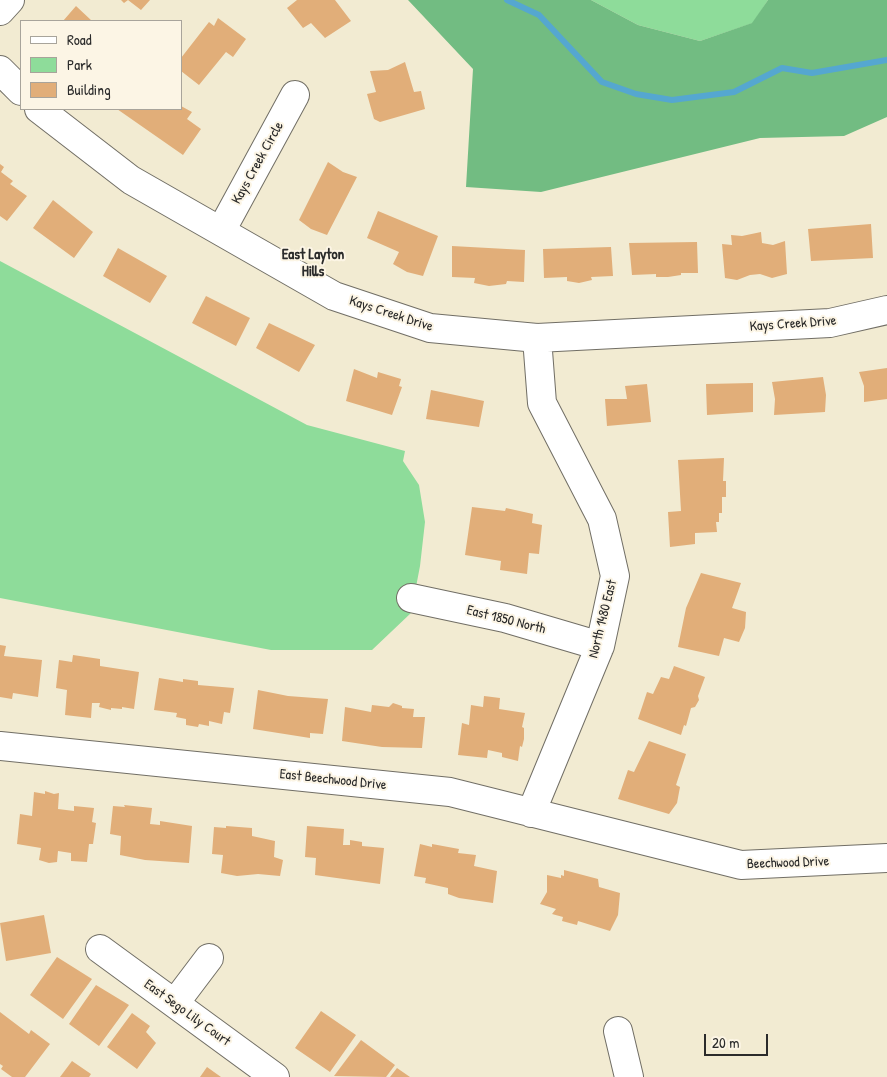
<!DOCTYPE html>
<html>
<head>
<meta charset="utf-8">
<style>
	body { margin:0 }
	#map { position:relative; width:887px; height:1077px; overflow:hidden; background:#f2ebd2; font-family:"Patrick Hand",sans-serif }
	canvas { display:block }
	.legend { position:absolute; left:20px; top:20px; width:162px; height:90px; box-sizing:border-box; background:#fcf5e5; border:1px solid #a8a49b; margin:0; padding:6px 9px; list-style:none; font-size:15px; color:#2b2b2b }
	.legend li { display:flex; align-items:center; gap:10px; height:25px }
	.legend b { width:25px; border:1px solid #a8a49b }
	.scale { position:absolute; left:704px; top:1034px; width:64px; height:22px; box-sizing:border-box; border:2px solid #2b2b2b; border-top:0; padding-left:6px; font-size:15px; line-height:18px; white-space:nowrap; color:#2b2b2b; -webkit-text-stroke:4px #fcf5e5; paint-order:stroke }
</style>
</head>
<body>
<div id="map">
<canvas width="887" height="1077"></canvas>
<ul class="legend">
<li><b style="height:6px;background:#fff"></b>Road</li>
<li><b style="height:14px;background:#8edc9a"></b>Park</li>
<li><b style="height:14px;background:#e1ae79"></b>Building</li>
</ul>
<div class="scale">20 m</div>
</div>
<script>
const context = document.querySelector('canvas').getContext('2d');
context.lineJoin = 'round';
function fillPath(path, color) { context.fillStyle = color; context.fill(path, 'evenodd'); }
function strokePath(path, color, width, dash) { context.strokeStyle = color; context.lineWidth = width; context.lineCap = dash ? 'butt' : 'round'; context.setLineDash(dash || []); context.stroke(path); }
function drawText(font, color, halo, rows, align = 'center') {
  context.font = font + ' "Patrick Hand",sans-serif'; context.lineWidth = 4; context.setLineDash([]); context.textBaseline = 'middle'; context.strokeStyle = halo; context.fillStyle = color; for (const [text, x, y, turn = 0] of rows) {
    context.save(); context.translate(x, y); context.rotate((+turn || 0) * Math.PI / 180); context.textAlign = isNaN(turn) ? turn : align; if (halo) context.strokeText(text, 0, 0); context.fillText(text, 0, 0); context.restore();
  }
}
fillPath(new Path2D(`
	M591 0H768L753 23 700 41 638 25Z
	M0 261 307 425 405 451 403 461 419 485 425 522 420 566 411 613 372 650H271L0 598Z`), '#8edc9a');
fillPath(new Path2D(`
	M408 0H591L638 25 700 41 752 23 768 0H887V117L844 136 760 138 541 192 466 187 473 69Z`), '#72bc82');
strokePath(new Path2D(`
	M507 0 539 15 602 82 636 94 672 100 734 92 782 68 812 73 887 60`), '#55a7d0', 6);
fillPath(new Path2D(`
	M121 0H150L141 10 128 0 124 3Z
	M297 0H335L351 21 325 38 311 23 303 28 287 8Z
	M76 6 92 21H63Z
	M218 18 246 39 233 57 226 52 199 85 181 71V58L209 22 214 26Z
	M405 62 414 92 421 91 425 109 380 122 374 119 367 94 376 92 370 71 388 70Z
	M181 106 192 112 187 119 201 129 183 155 117 109H181Z
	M328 162 343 172 357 177 327 235 311 229 299 220Z
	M0 164 4 167 1 172 13 181 10 184 27 196 7 221 0 216Z
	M53 200 93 232 74 258 33 228Z
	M378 211 438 236 423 276 407 272 393 264 399 252 367 238Z
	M871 224 873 258 811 261 808 229Z
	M761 232 762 243 773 245 785 241 787 274 772 278 760 274 750 275 737 280 725 278 722 244 732 245 731 235 742 236Z
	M697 242 698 273H681V275L668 277H656V274L632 275 629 243Z
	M452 246 525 250 524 282 507 281 506 284 489 286 474 283 475 278 452 277Z
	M611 247 613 276 591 277 592 280 579 283 567 281V277L544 278 543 249Z
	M118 248 167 276 150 303 103 276Z
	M206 296 250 318 236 346 192 323Z
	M269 323 315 345 299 372 256 348Z
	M887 368V399L864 402V386L859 372Z
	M354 369 377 378 378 372 401 379 399 386 402 387 392 415 346 401Z
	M823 377 826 395 825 412 774 415 775 399 772 382Z
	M753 383V412L707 415 706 384Z
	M647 384 651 422 607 426 605 399H627L625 386Z
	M431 390 484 401 479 427 426 419Z
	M724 458 723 481H726V497H722V513H719V522H716L717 532 695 533V544L670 547 668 512 681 511 678 460Z
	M472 507 505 511 506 508 533 514 532 523 542 525 539 554 529 553 527 574 500 570 501 561 465 555Z
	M701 573 741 583 732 608 746 612 745 628 739 642 724 638 719 656 678 647 686 608Z
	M0 645 6 646 4 656 42 660 38 697 13 693 12 699 0 697Z
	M73 655 100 659V666L139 672 134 709 122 707V709L111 708V710L99 707 100 703H92L91 718 65 715 67 690 56 688 59 660 72 662Z
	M674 666 705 677 698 696 699 700 695 707 691 708 686 726 684 725 681 735 638 719 647 692 653 694 661 677 669 679Z
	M159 678 183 682V679L198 681V685L234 688 230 713 224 712 222 724 209 721V726L199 724 198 727 186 725V719L176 717 177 713 154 710Z
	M258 690 288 696 328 699 323 734 310 733V738L253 729Z
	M484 696 500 698 499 709 525 713 522 727 524 728V739L522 747 520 746 518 761 502 757V753L488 750 487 758 458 755 462 723 469 725 471 705 483 707Z
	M393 703 402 706V708L414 709 413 717H425L422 748 382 747 342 741 345 707 371 712 372 705 389 707Z
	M649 741 686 754 676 785 680 787 677 803 669 814 618 799 628 770 634 772Z
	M45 791 54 794 59 793 58 809 74 811V806L94 808 92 822 96 823 93 844H89L87 862 71 861V853L58 851 57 862 49 863 39 860 41 848 17 844 20 814 32 816 34 792 45 794Z
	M124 805 152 808 150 824 160 825V821L192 826 189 863 145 860 120 855 121 836 110 834 113 806 125 807Z
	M226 826 252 828V836L275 841 274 857 283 860 280 876 258 874 237 876 221 873 223 855 212 854 214 827 226 828Z
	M307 826 344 829 343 845H350V840L362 842V846L384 848 380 884 315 875 316 858 305 857Z
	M420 844 432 847V844L459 849 458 853 476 855 474 866 497 871 493 903 459 898 448 894V888L425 883 426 878 414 876Z
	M564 870 598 879 599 887 620 893 618 915 610 931 578 921 577 925 562 921 563 917 552 914 556 909 540 904 547 892V875L561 878V875L564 876Z
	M44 915 51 953 6 961 0 923Z
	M57 957 92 979 63 1019 30 995Z
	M96 985 129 1005 99 1046 69 1024Z
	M321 1011 356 1035 330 1072 295 1048Z
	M0 1012 29 1034 31 1030 50 1044 25 1077H12L1 1069 3 1066 0 1064Z
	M132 1013 150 1026 146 1032 156 1043 137 1069 107 1047Z
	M361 1040 395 1065 386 1077 334 1076Z
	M72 1061 91 1074 89 1077H60Z
	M207 1067 221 1077H200Z
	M397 1068 410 1077H390Z`), '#e1ae79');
const minor = new Path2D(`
	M0 11 10 0
	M0 70 21 91
	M39 109 131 180 334 296 430 328 537 338 830 323 887 310
	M221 231 295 95
	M411 598 505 618 600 646
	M0 746 450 792 741 865 887 858
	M531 813 600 646 615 576 602 519 542 403 537 338
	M100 949 275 1077
	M175 1003 209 958
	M618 1031 629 1077`);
strokePath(minor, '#716e65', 30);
strokePath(minor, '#fff', 28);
drawText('14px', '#2b2b2b', '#fcf5e5', [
	["Kays Creek Circle",258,163,-61],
	["Kays Creek Drive",391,314,18],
	["Kays Creek Drive",793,324,-4],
	["North 1480 East",603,619,-76],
	["East 1850 North",506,620,14],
	["East Beechwood Drive",333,780,6],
	["Beechwood Drive",788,863,-2],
	["East Sego Lily Court",187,1013,36]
]);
drawText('bold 15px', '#2b2b2b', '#fcf5e5', [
	["East Layton",313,255],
	["Hills",313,272]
]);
</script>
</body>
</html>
